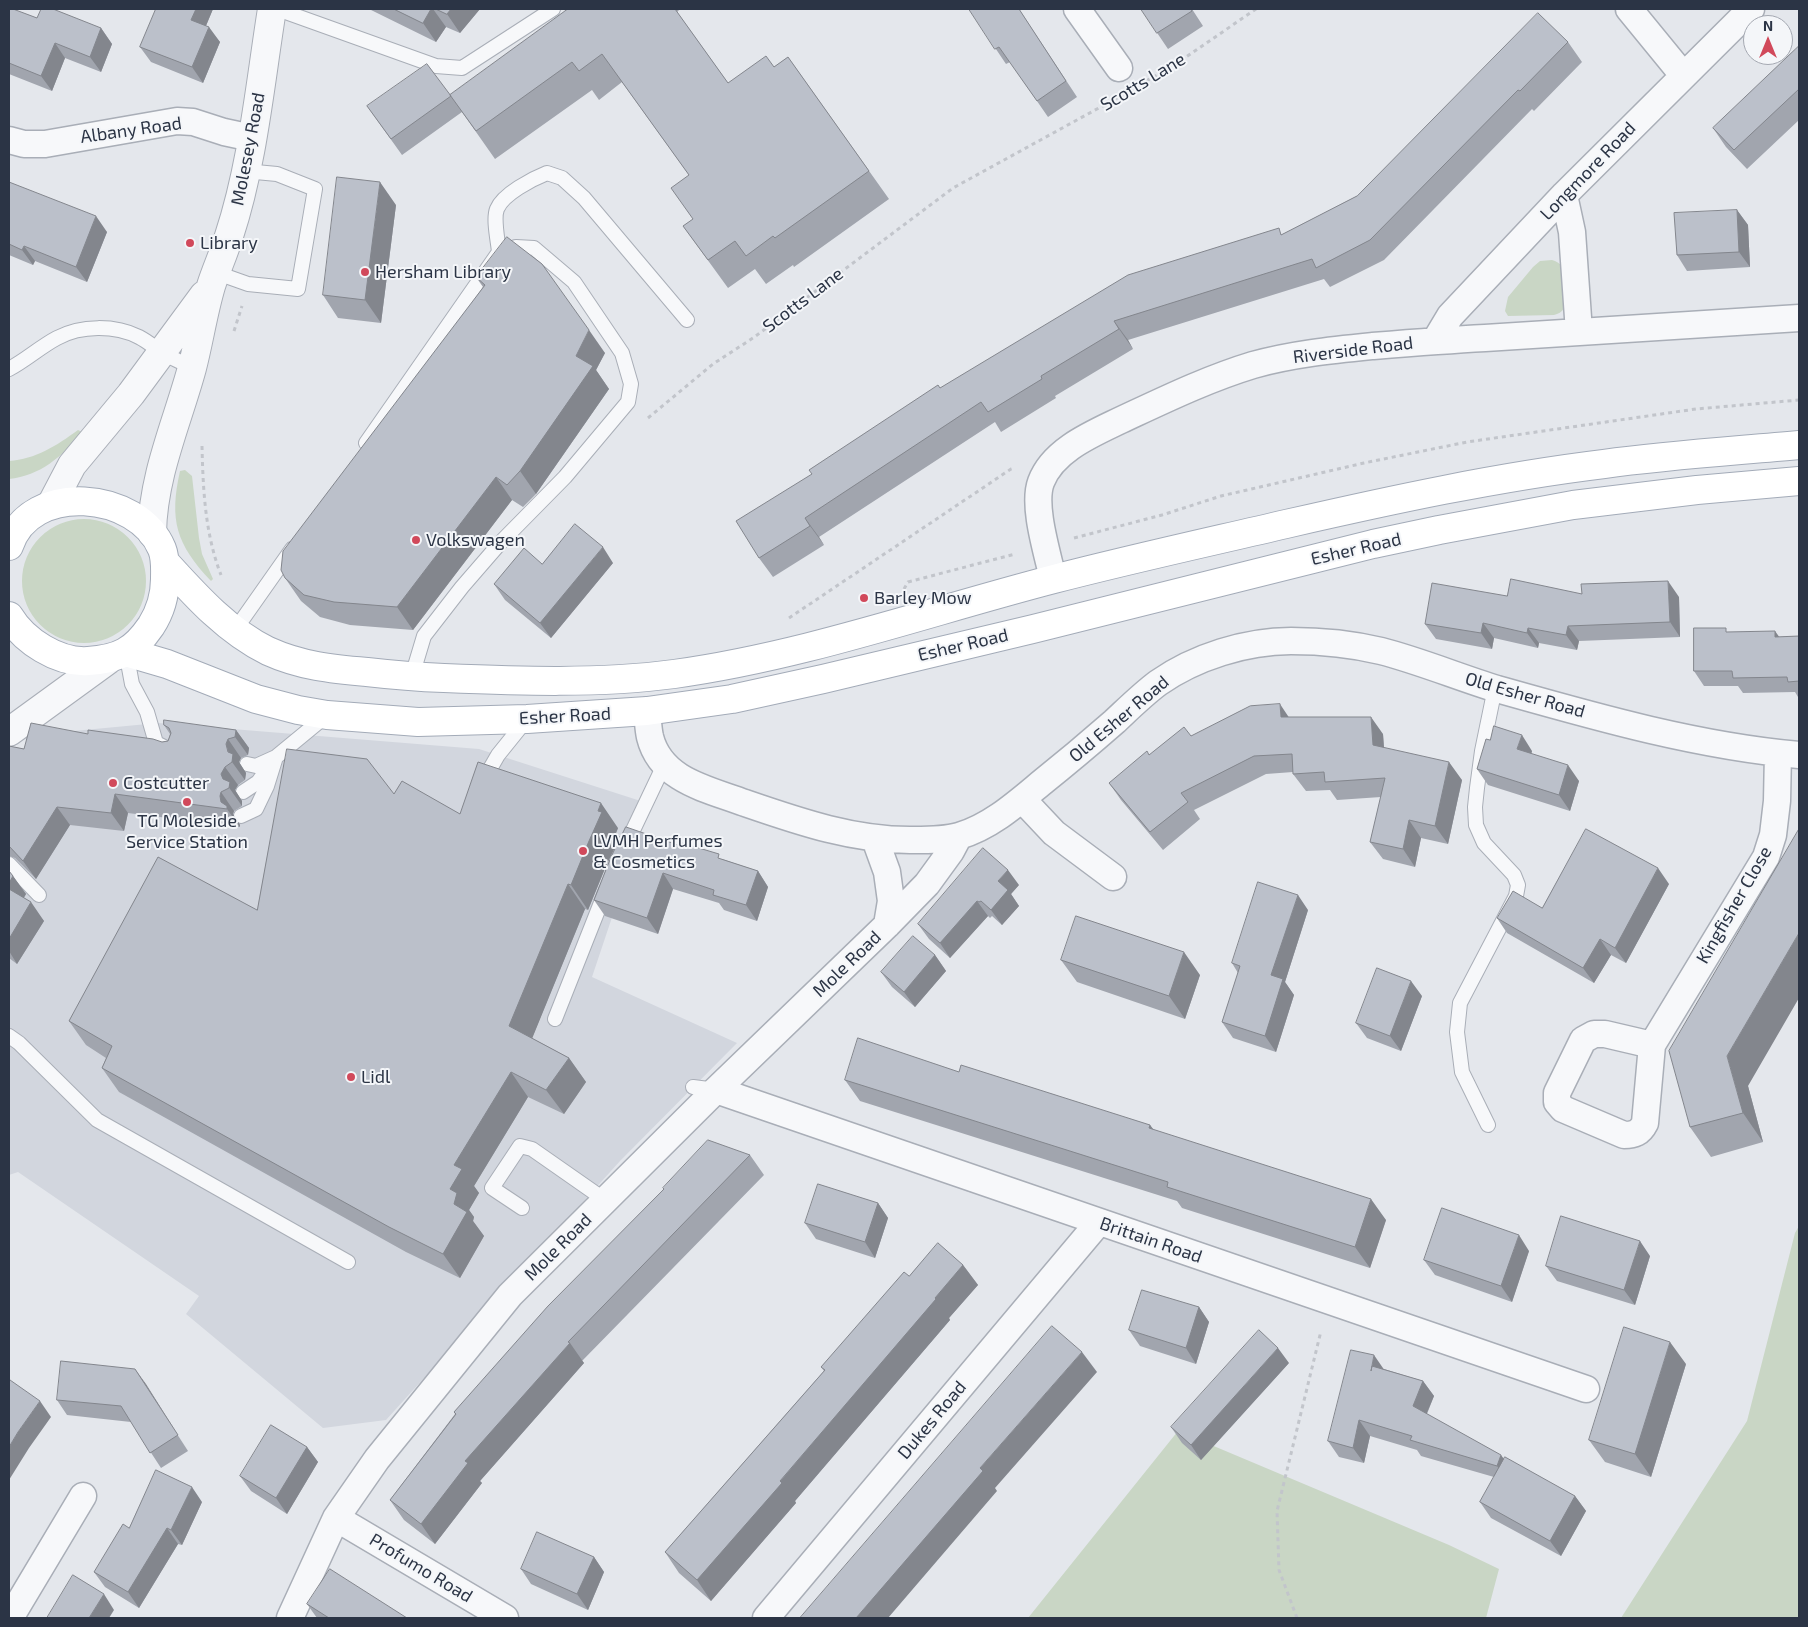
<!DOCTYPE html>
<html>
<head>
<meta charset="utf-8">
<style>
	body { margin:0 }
	#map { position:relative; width:1808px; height:1627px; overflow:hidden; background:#e4e7ec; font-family:"Exo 2",sans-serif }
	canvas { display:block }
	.frame { position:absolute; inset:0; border:10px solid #2b3445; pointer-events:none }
	.north { position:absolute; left:1743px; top:15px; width:50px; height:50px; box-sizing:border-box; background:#f4f6f9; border:1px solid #a4a8b1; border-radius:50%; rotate:0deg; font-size:14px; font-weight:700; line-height:20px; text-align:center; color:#2b3445 }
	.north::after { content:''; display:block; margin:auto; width:18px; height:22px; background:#d1495b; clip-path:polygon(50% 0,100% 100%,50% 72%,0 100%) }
</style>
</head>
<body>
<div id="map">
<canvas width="1808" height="1627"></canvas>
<div class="frame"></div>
<div class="north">N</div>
</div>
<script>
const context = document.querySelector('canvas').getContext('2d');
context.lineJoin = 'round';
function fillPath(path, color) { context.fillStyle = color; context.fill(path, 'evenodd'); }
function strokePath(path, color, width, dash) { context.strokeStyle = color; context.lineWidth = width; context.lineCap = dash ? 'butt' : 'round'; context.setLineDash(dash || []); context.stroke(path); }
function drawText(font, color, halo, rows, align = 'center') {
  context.font = font + ' "Exo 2",sans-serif'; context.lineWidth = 4; context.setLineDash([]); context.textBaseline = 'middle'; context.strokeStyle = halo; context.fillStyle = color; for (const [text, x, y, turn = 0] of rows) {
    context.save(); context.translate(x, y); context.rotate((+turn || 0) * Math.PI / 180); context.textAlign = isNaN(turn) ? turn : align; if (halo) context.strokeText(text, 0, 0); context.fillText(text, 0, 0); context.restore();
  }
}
fillPath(new Path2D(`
	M158 723 479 749 650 804 592 977 737 1043 620 1161 386 1420 323 1428 186 1314 199 1296 18 1172 9 1175V757L63 732Z`), '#d2d6de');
fillPath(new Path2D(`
	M1552 260C1556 261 1560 263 1562 267 1564 271 1566 303 1564 308 1562 312 1558 314 1554 315L1508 316 1505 311 1508 297 1533 267 1540 261Z
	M78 430 82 432C63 456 40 476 9 479V461C36 459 56 446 78 430Z
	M185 470 192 476 199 538 202 554 213 579 211 581C176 544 169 520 180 471Z
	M22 581a62 62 0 1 1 124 0a62 62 0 1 1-124 0Z
	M1799 1226V1618H1621L1747 1421 1795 1233Z
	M1178 1431 1449 1545 1499 1569 1486 1618H1028Z`), '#c9d6c5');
const service = new Path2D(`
	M277 9 436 66 462 68 553 9
	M499 252C498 241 493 219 497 209 503 194 532 179 547 173L562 178 584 198 687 320
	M217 273 248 284 298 289 315 189 277 174 245 171
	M9 369C26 360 40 347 57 338 81 325 115 325 139 337 147 341 154 347 161 352 171 358 182 362 192 368
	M366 443 499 252 516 247 534 248 574 282 622 353 631 384 628 402 565 477 501 542 462 587 424 636 412 676
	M235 630 292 549
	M126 652 132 684 147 712 156 743 170 750
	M247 764 256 766 276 757 327 715
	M483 781 498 755 527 719
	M243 792 258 782 270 765
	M241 816 256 809 267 786 276 757
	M626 845 664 765
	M9 864 39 895
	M555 1019 606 890
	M9 1036 19 1043 97 1120 348 1262
	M693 1087 716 1090
	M1488 1125 1462 1072 1457 1032 1460 1003 1516 896 1518 885 1514 875 1484 843 1476 825 1475 807 1477 788 1482 751 1495 688
	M522 1208 492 1188 520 1146 532 1149 605 1200`);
const minor = new Path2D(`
	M1077 9 1119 68
	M1629 9 1683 75
	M9 140 24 144H45L177 121 193 122 224 132 252 138
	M1564 195 1572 232 1579 332
	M1435 341 1450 316 1564 195 1751 9
	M1053 579C1048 555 1032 506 1041 482 1053 450 1092 434 1121 420 1164 400 1207 379 1253 365 1292 354 1333 350 1373 346 1410 343 1448 340 1485 338 1590 331 1695 325 1799 318
	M647 711C648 719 648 728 650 737 661 781 708 789 745 803 800 822 856 841 914 840 929 840 945 840 959 836 990 827 1016 804 1040 784 1065 764 1090 743 1114 722 1128 709 1142 695 1158 683 1195 657 1246 641 1291 641 1321 641 1352 644 1381 651 1420 661 1458 677 1497 689 1596 717 1697 746 1799 755
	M1022 799 1054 833 1113 877
	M875 839 887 872 891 901 887 925
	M1652 1045 1605 1034H1594L1583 1040 1557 1093V1102L1563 1109 1624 1135C1634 1135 1640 1133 1645 1123L1652 1045 1766 857 1773 835 1777 801 1778 753
	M716 1090 1586 1389
	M336 1518 505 1618
	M10 1618 83 1496
	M290 1618 336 1518 377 1459 510 1295 716 1090 887 925 927 884 951 851 959 836
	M766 1618 1099 1222`);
const tertiary = new Path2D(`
	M51 505 72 465 131 394 204 295
	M152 533C153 475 177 423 192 368 199 341 203 313 211 286 216 270 224 253 229 236 253 163 260 84 272 9
	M9 732 108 660`);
const primary = new Path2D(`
	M9 546C30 481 138 491 162 549 166 559 165 569 165 579 165 596 160 612 151 626 134 651 119 659 88 661 58 663 24 641 9 616
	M165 562C195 595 227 631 268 651 301 666 332 669 367 672 393 675 418 677 444 678 520 681 598 684 674 674 804 656 927 612 1054 579 1131 559 1209 542 1286 524 1391 500 1497 477 1604 464 1669 455 1734 451 1799 445
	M126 652 167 664 256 699 298 710 327 715 418 722 527 719 647 711 732 699 823 679 1033 629 1373 544 1439 530 1573 505 1697 490 1799 481`);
strokePath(service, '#a9aeb7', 16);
strokePath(minor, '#a9aeb7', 29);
strokePath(tertiary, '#a9aeb7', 30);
strokePath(primary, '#a3abb8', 30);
strokePath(new Path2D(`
	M1146 81 1170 68 1256 9
	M234 331 242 306
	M648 418 713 364 753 338 953 188 1117 98
	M202 446C203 489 205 534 221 575
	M1074 538 1162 515 1221 496 1364 463 1467 442 1696 409 1799 400
	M904 589 908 582 1015 554
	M789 618 1011 469 1014 468
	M1297 1618 1279 1570 1277 1511 1321 1331`), '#c2c5cb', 3, [4, 4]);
strokePath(service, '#f7f8fa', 14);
strokePath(minor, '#f7f8fa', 26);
strokePath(tertiary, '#f7f8fa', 28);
strokePath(primary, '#fff', 28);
fillPath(new Path2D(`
	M9 9 37 18 101 28 112 44 101 72 65 58 52 91 9 74V76Z
	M156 9H213L206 26 220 42 203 83 151 62 140 47Z
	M369 9H480L460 33 446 27 436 42Z
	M568 9H680L677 12 728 83 774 67 788 57 889 199 794 267 793 265 766 284 755 269 728 288 683 226 693 219 689 175 622 82 599 100 592 90 495 159 462 112 402 155 367 106 450 95Z
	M969 9H1019L1077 97 1048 117 1010 62 1006 64Z
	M1141 9H1192L1203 26 1168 49Z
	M1568 42 1582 62 1534 111 1532 109 1384 260 1330 287 1324 279 1128 340 1133 349 1055 396 1056 398 1001 432 995 422 819 537 824 545 773 577 759 558 812 474 940 388 1283 234 1357 196Z
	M1799 46V120L1747 169 1726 147 1713 128Z
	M9 182 107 232 87 282 35 261 33 265 9 255Z
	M396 205 381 323 338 318 323 295Z
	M1737 210 1748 225 1750 267 1687 271 1677 255Z
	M476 277 605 353 596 370 609 389 536 494 523 507 512 500 413 630 350 625 320 617 301 601 285 578 483 287Z
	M613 563 551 638 505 600 494 584 542 564Z
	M1582 594 1679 597 1680 637 1579 641 1577 650 1539 643 1538 648 1494 638 1492 649 1436 639 1425 624 1507 596Z
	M1799 636V696L1798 697 1795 692 1743 693 1738 686H1704L1694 671 1779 637Z
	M1289 717 1383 734 1384 748 1462 780 1448 844 1421 838 1415 867 1383 859 1370 842 1381 797 1337 800 1330 790 1306 791 1293 774V772L1266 774 1194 810 1200 819 1163 850 1121 800 1109 783 1149 755 1191 736Z
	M164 725 236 730 249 748 248 755 241 758 239 762 246 773 245 780 238 785 235 790 242 801V806L234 811 233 814 240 825V827L128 813 124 831 70 825 36 879 15 858 9 856V746L24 749 88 734 162 742 168 741 170 734Z
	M1532 751 1531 754 1579 781 1570 811 1488 785 1477 769Z
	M394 794 460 814 618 828 616 833 620 837 606 866 588 910 585 909 532 1038 569 1058 586 1082 564 1114 528 1097 474 1186 479 1193 469 1210 474 1217 473 1221 484 1236 460 1278 406 1252 119 1092 102 1068 106 1058 86 1045 69 1021 257 910Z
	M611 857 722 859 758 871 768 887 757 921 724 910 719 903 673 889 658 934 605 916 594 900Z
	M9 871 13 876 26 894 24 898 44 921 17 964 9 958Z
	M1669 884 1626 963 1611 955 1594 983 1507 933 1497 918 1542 908Z
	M1019 885 1011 894 1019 906 1002 925 992 916 990 918 988 916 950 958 929 939 918 924Z
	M1308 910 1285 982 1294 995 1276 1052 1233 1038 1222 1022 1238 973 1232 963Z
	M935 955 946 971 915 1007 892 987 881 972Z
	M1061 960 1200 975 1185 1019 1077 982Z
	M1422 996 1401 1051 1367 1038 1356 1023Z
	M959 1072 1150 1125 1154 1130 1386 1220 1370 1268 1182 1208 1177 1201 860 1101 845 1080Z
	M1748 1086 1763 1142 1711 1157 1690 1127Z
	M750 1155 764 1175 582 1361 584 1363 480 1481 482 1483 435 1544 404 1520 390 1500 455 1414 454 1412Z
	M878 1203 888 1218 875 1258 816 1239 805 1223Z
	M1529 1251 1512 1302 1435 1275 1424 1260Z
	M1650 1256 1635 1305 1557 1281 1546 1266Z
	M963 1265 978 1285 949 1318 950 1320 795 1501 796 1503 711 1601 679 1573 665 1552 824 1371 821 1367Z
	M1199 1307 1209 1322 1196 1364 1140 1346 1129 1330Z
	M1289 1363 1201 1460 1182 1443 1171 1427Z
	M1686 1364 1651 1477 1605 1462 1589 1440Z
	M135 1369 188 1451 161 1468 131 1422 67 1415 57 1400Z
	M1384 1369 1423 1381 1434 1396 1427 1414 1504 1459 1575 1496 1586 1511 1561 1556 1491 1518 1480 1502 1494 1477 1421 1456 1417 1450 1370 1436 1364 1463 1339 1457 1328 1441Z
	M307 1447 318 1462 287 1514 251 1491 240 1476Z
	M202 1502 182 1545 178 1544 139 1608 105 1587 94 1572 129 1528Z
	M594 1557 604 1572 588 1610 531 1584 521 1569Z
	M307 1604 407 1618H317Z`), '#a1a5ae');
fillPath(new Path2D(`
	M196 9H213L202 35 191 20Z
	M431 9H433L446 27 436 42 423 23Z
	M451 9H480L460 33 447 14Z
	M209 27 220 42 203 83 192 67Z
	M101 28 112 44 101 72 90 57Z
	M55 43 65 58 52 91 41 76Z
	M380 182 396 205 381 323 365 300Z
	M1737 210 1748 225 1750 267 1739 252Z
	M96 216 107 232 87 282 76 267Z
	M24 246 35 261 33 265 22 250Z
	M1114 321 1128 340 1133 349 1119 329Z
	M589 330 605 353 596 370 609 389 536 494 520 471 576 356Z
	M496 477 512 500 413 630 397 607Z
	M805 518 819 537 824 545 810 526Z
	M603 547 613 563 551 638 540 623Z
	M1668 581 1679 597 1680 637 1670 622Z
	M1483 623 1494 638 1492 649 1481 633Z
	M1568 626 1579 641 1577 650 1566 635Z
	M1528 628 1539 643 1538 648 1527 633Z
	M1775 631 1785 645 1775 637Z
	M1280 704 1292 722 1281 717Z
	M1371 717 1383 734 1385 763 1373 745Z
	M236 730 249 748 248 755 235 737Z
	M1522 735 1532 751 1528 765 1517 749Z
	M228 739 241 758 239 762 246 773 245 780 232 762 226 744Z
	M1449 762 1462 780 1448 844 1435 826Z
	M1568 765 1579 781 1570 811 1559 795Z
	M225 767 238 785 235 790 242 801V806L223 779 221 774Z
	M221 792 234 811 233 814 240 825V827L227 809 221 802 220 796Z
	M115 794 128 813 124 831 111 813Z
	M601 803 618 828 616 833 620 837 606 866 588 910 571 885Z
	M57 807 70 825 36 879 23 861Z
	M1409 820 1421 838 1415 867 1403 849Z
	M1658 868 1669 884 1626 963 1615 948Z
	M1008 870 1019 885 1011 894 1019 906 1002 925 991 910 998 881Z
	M758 871 768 887 757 921 746 905Z
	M663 873 673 889 658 934 647 918Z
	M13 876 26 894 19 905 9 891V883Z
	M568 884 585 909 527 1051 509 1026Z
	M1298 895 1308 910 1285 982 1294 995 1276 1052 1265 1036 1271 975Z
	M977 901 988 916 950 958 940 943Z
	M31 902 44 921 17 964 9 951V939Z
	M1799 933V998L1748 1086 1763 1142 1743 1113 1727 1056Z
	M1600 939 1611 955 1594 983 1583 968Z
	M1184 952 1200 975 1185 1019 1169 996Z
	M935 955 946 971 915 1007 904 992Z
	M1411 981 1422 996 1401 1051 1390 1036Z
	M569 1058 586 1082 564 1114 546 1090Z
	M511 1072 528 1097 474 1186 479 1193 469 1210 474 1217 473 1221 484 1236 460 1278 443 1254 454 1204 450 1189 454 1165Z
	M1150 1125 1165 1146 1149 1128Z
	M1371 1199 1386 1220 1370 1268 1355 1247Z
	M878 1203 888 1218 875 1258 865 1242Z
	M1519 1235 1529 1251 1512 1302 1501 1286Z
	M1640 1241 1650 1256 1635 1305 1624 1290Z
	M963 1265 978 1285 949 1318 950 1320 795 1501 796 1503 711 1601 697 1580Z
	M1199 1307 1209 1322 1196 1364 1186 1348Z
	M1670 1342 1686 1364 1651 1477 1635 1454Z
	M570 1343 584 1363 480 1481 482 1483 435 1544 421 1524 465 1461Z
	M1278 1348 1289 1363 1201 1460 1191 1445Z
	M1082 1352 1097 1372 995 1488 997 1491 888 1618H856L980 1468Z
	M1374 1355 1385 1371H1371Z
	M135 1369 146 1384 188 1451 178 1435Z
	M1423 1381 1434 1396 1423 1422 1413 1406Z
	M40 1401 51 1417 29 1448 9 1480V1447L18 1432Z
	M1359 1420 1370 1436 1364 1463 1353 1448Z
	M307 1447 318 1462 287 1514 276 1498Z
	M1501 1455 1512 1470 1508 1481 1497 1466Z
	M192 1487 202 1502 182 1545 171 1530Z
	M1575 1496 1586 1511 1561 1556 1550 1541Z
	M167 1528 178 1544 139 1608 128 1592Z
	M594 1557 604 1572 588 1610 577 1594Z
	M104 1594 114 1610 109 1618H89Z`), '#83868d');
const building = new Path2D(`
	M9 9H13L37 18 41 9H53L101 28 90 57 55 43 41 76 9 63Z
	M156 9H196L191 20 209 27 192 67 140 47Z
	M394 9H431L423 23Z
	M436 9H451L447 14Z
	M568 9H675L728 83 766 56 774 67 788 57 869 171 775 238 773 236 746 256 735 241 708 260 683 226 693 219 671 188 689 175 602 54 579 71 572 62 476 131 450 95Z
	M969 9H1019L1066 81 1037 101 999 47 995 49Z
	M1141 9H1191L1192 11 1157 33Z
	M1538 13 1568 42 1520 91 1518 90 1370 240 1316 268 1312 259 1114 321 1119 329 1041 376 1042 379 988 412 981 402 805 518 810 526 759 558 736 521 812 474 809 470 938 385 940 388 1128 275 1279 228 1281 235 1357 196Z
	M1799 46V89L1734 150 1713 128Z
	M427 64 451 96 391 139 367 106Z
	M337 177 380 182 365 300 323 295Z
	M9 182 96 216 76 267 24 246 22 250 9 244Z
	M1737 210 1739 252 1677 255 1674 213Z
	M507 237 542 264 589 330 576 356 593 366 520 471 507 485 496 477 397 607 334 602 304 595 285 578 281 570 283 551 485 285 476 277Z
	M575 524 603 547 540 623 494 584 524 548 542 564Z
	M1511 579 1582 594 1581 584 1668 581 1670 622 1568 626 1566 635 1528 628 1527 633 1483 623 1481 633 1425 624 1432 583 1507 596Z
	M1694 628H1726V632L1775 631V637L1799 636V681L1788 682 1787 677 1733 678 1732 671H1694Z
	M1280 704 1281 717H1371L1373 745 1449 762 1435 826 1409 820 1403 849 1370 842 1385 778 1325 782 1324 772 1293 774 1292 754 1254 756 1181 793 1188 802 1150 832 1109 783 1147 751 1149 755 1184 727 1191 736 1250 706Z
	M164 720 236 730 235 737 228 739 226 744 228 752 233 754 232 762 225 767 221 774 223 779 230 782 229 788 221 792 220 796 221 802 227 806V809L115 794 111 813 57 807 23 861 9 846V746L24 749 31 723 88 734V730L153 739 162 742 168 741 171 733 169 728 164 725Z
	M1494 726 1522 735 1517 749 1568 765 1559 795 1477 769 1486 739 1490 740Z
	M287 749 367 759 394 794 402 781 460 814 478 762 601 803 598 811 602 812 589 841 571 885 568 884 509 1026 569 1058 546 1090 511 1072 454 1165 462 1169 450 1189 457 1193 454 1204 467 1212 443 1254 389 1227 102 1068 112 1046 69 1021 158 857 257 910Z
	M626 827 681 846 682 843 719 854 718 858 758 871 746 905 713 895 714 890 663 873 647 918 594 900 611 857Z
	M1586 829 1658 868 1615 948 1600 939 1583 968 1497 918 1513 891 1542 908Z
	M1799 829V933L1727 1056 1743 1113 1690 1127 1669 1051Z
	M983 848 1008 870 998 881 1008 890 991 910 981 901 979 902 977 901 940 943 918 924Z
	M9 871 13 876 9 883Z
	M1258 882 1298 895 1271 975 1283 979 1265 1036 1222 1022 1240 966 1232 963Z
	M9 889 31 902 9 939Z
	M1076 916 1184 952 1169 996 1061 960Z
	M913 936 935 955 904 992 881 972Z
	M1377 968 1411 981 1390 1036 1356 1023Z
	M858 1038 959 1072 961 1065 1150 1125 1149 1128 1371 1199 1355 1247 1167 1187 1168 1182 845 1080Z
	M708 1140 750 1155 568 1342 570 1343 465 1461 468 1463 421 1524 390 1500 456 1414 454 1412 548 1306 664 1189 663 1188Z
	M818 1184 878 1203 865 1242 805 1223Z
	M1442 1208 1519 1235 1501 1286 1424 1260Z
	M1561 1216 1640 1241 1624 1290 1546 1266Z
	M938 1243 963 1265 935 1298 936 1299 780 1481 782 1483 697 1580 665 1552 825 1370 821 1367 904 1272 909 1276Z
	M1142 1290 1199 1307 1186 1348 1129 1330Z
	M1052 1326 1082 1352 980 1468 983 1471 856 1618H800Z
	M1624 1327 1670 1342 1635 1454 1589 1440Z
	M1259 1330 1278 1348 1191 1445 1171 1427Z
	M1351 1350 1374 1355 1371 1371 1372 1366 1423 1381 1413 1406 1501 1455 1497 1466 1410 1440 1412 1436 1359 1420 1353 1448 1328 1441Z
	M61 1361 135 1369 178 1435 150 1453 121 1406 57 1400Z
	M10 1380 40 1401 18 1432 9 1447V1382Z
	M271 1425 307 1447 276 1498 240 1476Z
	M1505 1457 1575 1496 1550 1541 1480 1502Z
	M156 1470 192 1487 171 1530 167 1528 128 1592 94 1572 123 1524 129 1528Z
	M537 1532 594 1557 577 1594 521 1569Z
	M330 1569 407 1618H329L307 1604Z
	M73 1575 104 1594 89 1618H47Z`);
fillPath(building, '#bbc0ca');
strokePath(building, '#83868d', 1);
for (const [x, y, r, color] of [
	[190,243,5,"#d1495b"],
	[365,272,5,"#d1495b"],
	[416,540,5,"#d1495b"],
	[864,598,5,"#d1495b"],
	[113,783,5,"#d1495b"],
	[187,802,5,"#d1495b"],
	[583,851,5,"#d1495b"],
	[351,1077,5,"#d1495b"]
]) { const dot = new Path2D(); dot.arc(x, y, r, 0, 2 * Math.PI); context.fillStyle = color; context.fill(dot); strokePath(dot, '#f4f6f9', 2); }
drawText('18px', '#2b3445', '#f4f6f9', [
	["Scotts Lane",1143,82,-31],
	["Albany Road",131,130,-8],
	["Molesey Road",248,149,-79],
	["Longmore Road",1588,171,-46],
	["Scotts Lane",803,300,-37],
	["Riverside Road",1353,350,-7],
	["Esher Road",1356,549,-13],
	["Esher Road",963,645,-13],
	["Old Esher Road",1525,695,16],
	["Esher Road",565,716,-3],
	["Old Esher Road",1119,719,-40],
	["Kingfisher Close",1734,905,-60],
	["Mole Road",847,964,-44],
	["Brittain Road",1151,1240,19],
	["Mole Road",558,1247,-45],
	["Dukes Road",932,1420,-50],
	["Profumo Road",421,1568,31]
]);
drawText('18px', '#2b3445', '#f4f6f9', [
	["Library",200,243],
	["Hersham Library",375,272],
	["Volkswagen",426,540],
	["Barley Mow",874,598],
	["Costcutter",123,783],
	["TG Moleside",187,821,"center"],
	["Service Station",187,842,"center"],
	["LVMH Perfumes",593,841],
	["& Cosmetics",593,862],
	["Lidl",361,1077]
], 'left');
</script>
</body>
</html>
